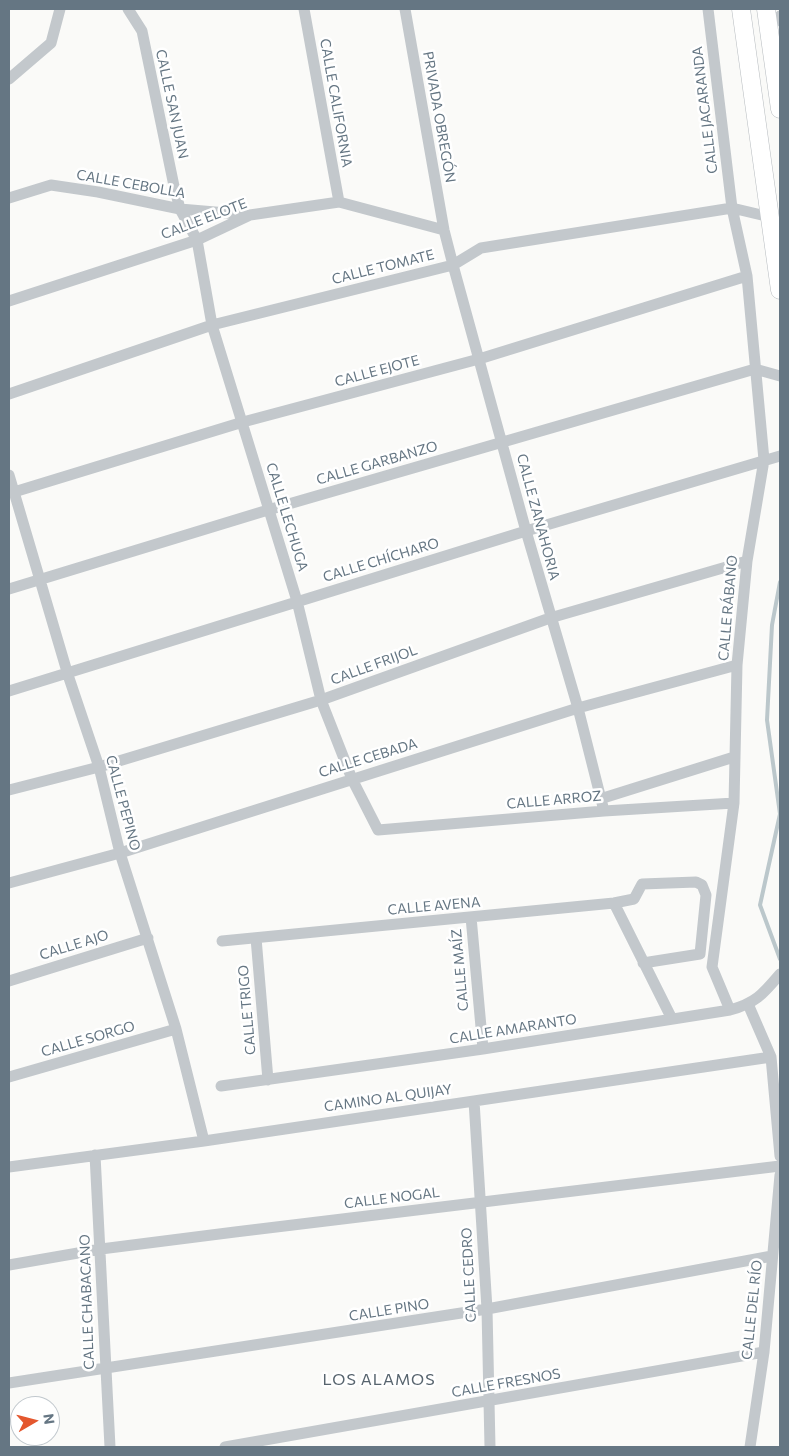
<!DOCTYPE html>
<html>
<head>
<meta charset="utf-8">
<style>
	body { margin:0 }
	#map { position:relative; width:789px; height:1456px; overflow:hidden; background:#fafaf8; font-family:Commissioner,sans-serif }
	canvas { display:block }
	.frame { position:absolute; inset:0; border:10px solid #657683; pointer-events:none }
	.north { position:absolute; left:10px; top:1396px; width:50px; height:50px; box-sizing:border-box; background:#fff; border:1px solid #c1c8cd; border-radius:50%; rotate:82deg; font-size:14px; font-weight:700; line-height:20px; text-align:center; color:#657683 }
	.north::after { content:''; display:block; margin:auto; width:18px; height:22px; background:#e4572e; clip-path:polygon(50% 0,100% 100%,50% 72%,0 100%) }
</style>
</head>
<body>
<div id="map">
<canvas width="789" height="1456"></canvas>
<div class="frame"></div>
<div class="north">N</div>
</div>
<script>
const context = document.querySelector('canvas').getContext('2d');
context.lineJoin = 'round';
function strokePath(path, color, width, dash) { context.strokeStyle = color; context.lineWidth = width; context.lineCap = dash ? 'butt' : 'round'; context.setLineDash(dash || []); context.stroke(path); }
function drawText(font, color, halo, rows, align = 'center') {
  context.font = font + ' Commissioner,sans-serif'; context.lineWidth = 5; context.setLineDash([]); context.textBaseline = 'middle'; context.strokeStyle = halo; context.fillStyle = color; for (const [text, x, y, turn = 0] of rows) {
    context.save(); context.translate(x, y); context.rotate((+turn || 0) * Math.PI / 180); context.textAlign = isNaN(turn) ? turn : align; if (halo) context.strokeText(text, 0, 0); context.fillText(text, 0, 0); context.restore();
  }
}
strokePath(new Path2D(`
	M780 582 772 625 767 720 780 814 760 905 780 959`), '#bbc7cb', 4);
const primary = new Path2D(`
	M741 9 780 290
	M766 9 780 109`);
strokePath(primary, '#b5babe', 19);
strokePath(new Path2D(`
	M128 9 142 31 174 186 180 209 197 240 212 325 297 601 321 700 352 779 378 830 604 811 734 803
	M304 9 339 202
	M405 9 444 230 453 265 526 531 578 708 604 811
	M708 9 732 208 747 276 764 460 747 561 737 665 734 803 712 967 730 1010
	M769 29 780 16
	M9 79 51 43 60 9
	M9 198 51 185 98 192 180 209 250 215
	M9 301 197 240 250 215 339 202 444 230
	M9 394 212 325 453 265 481 248 732 208 770 217
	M9 475 68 675 99 767 120 853 176 1029 204 1141
	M14 492 243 422 479 359 747 276
	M9 589 268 510 755 369 780 376
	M9 691 526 531 780 456
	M9 790 99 767 321 700 550 618 747 561
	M600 799 734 757
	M9 883 120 853 578 708 737 665
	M614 903 672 1019
	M471 917 483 1049
	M256 938 268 1080
	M222 941 614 903 634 899 642 884 696 882 702 885 706 895 700 954 643 963
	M9 981 148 938
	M748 1004 771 1057 780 1156
	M9 1077 176 1029
	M221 1086 483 1049 730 1010C756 1003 763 994 780 974
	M474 1101 487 1309 490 1447
	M95 1155 110 1447
	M9 1167 204 1141 771 1057
	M9 1265 101 1249 235 1232 780 1166
	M9 1383 487 1309 772 1256
	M225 1447 764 1352
	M750 1447 764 1352 780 1175`), '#c3c8cc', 11);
strokePath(primary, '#fff', 18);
drawText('14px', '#657683', '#fff', [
	["CALLE CALIFORNIA",336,103,80],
	["CALLE SAN JUAN",172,104,78],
	["CALLE JACARANDA",705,110,-97],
	["PRIVADA OBREGÓN",439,117,80],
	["CALLE CEBOLLA",131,184,10],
	["CALLE ELOTE",204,219,-21],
	["CALLE TOMATE",383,267,-14],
	["CALLE EJOTE",377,371,-15],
	["CALLE GARBANZO",377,463,-16],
	["CALLE LECHUGA",287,517,73],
	["CALLE ZANAHORIA",538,517,75],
	["CALLE CHÍCHARO",381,560,-17],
	["CALLE RÁBANO",728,608,-85],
	["CALLE FRIJOL",374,665,-20],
	["CALLE CEBADA",368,758,-17],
	["CALLE ARROZ",554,800,-5],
	["CALLE PEPINO",123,803,75],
	["CALLE AVENA",434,906,-5],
	["CALLE AJO",74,945,-17],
	["CALLE MAÍZ",460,970,-95],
	["CALLE TRIGO",247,1010,-95],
	["CALLE AMARANTO",513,1029,-9],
	["CALLE SORGO",88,1039,-16],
	["CAMINO AL QUIJAY",388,1098,-8],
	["CALLE NOGAL",392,1198,-7],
	["CALLE CEDRO",469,1275,-93],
	["CALLE CHABACANO",87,1302,-92],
	["CALLE PINO",389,1310,-9],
	["CALLE DEL RÍO",752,1310,-84],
	["CALLE FRESNOS",506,1383,-10]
]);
context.letterSpacing = '1px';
drawText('16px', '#57646e', '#fff', [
	["LOS ALAMOS",379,1380]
]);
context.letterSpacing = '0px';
</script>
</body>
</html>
